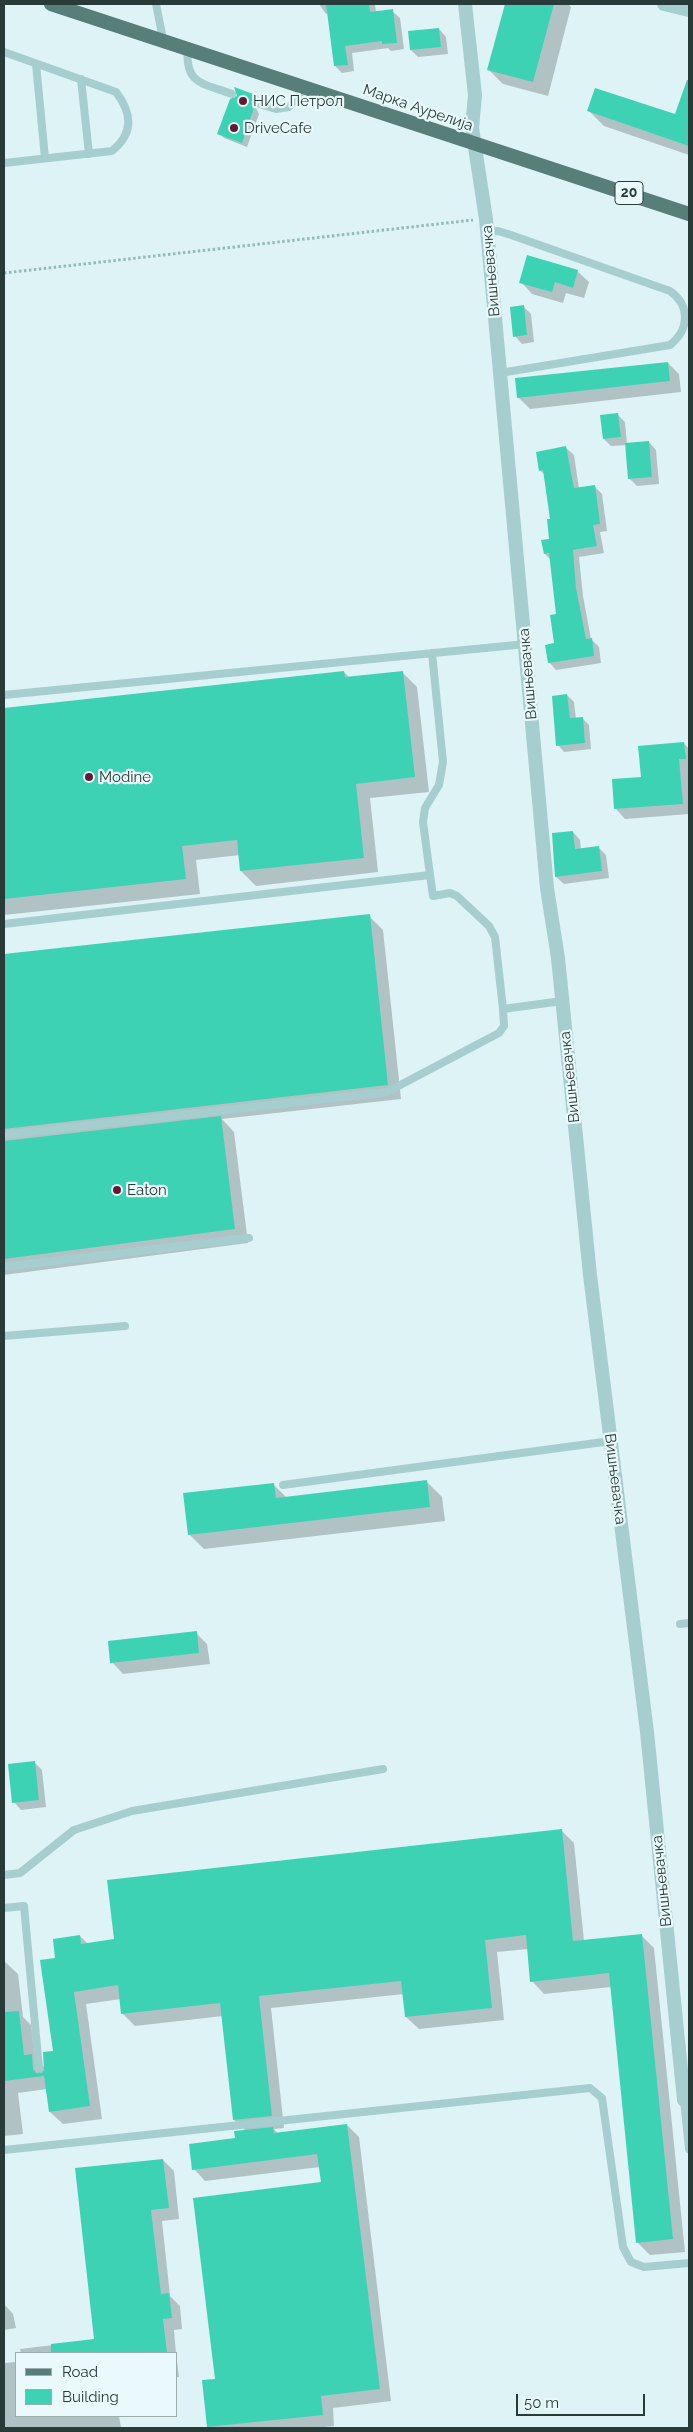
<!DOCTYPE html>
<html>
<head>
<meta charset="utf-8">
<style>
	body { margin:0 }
	#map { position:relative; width:693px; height:2432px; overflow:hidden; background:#ddf3f5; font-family:Raleway,sans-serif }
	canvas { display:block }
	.frame { position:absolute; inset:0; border:5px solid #283b38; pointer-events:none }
	.legend { position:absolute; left:15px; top:2352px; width:162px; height:65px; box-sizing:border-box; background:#eafafc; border:1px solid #9caeae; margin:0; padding:6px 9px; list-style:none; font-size:15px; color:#283b38 }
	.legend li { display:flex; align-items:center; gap:10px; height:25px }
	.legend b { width:25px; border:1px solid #9caeae }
	.scale { position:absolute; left:516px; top:2394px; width:129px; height:22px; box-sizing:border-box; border:2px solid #283b38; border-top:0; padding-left:6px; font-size:15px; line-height:18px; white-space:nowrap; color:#283b38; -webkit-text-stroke:4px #eafafc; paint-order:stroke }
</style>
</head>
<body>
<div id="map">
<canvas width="693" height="2432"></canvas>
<div class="frame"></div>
<ul class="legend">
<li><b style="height:6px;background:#587e7a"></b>Road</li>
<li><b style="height:14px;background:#3ed2b5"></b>Building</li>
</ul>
<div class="scale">50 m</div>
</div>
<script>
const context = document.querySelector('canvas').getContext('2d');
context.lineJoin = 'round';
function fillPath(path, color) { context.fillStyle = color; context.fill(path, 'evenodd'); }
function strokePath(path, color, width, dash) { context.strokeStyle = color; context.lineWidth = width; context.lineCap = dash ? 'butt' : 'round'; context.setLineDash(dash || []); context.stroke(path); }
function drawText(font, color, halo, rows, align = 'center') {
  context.font = font + ' Raleway,sans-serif'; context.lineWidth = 4.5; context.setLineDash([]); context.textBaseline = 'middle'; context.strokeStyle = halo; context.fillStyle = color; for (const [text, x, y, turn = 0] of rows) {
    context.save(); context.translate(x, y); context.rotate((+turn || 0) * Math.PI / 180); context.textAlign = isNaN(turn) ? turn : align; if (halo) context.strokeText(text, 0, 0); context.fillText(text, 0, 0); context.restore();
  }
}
fillPath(new Path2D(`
	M319 4H375L376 13 392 11 400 18 404 49 391 51 388 48 352 53 354 71 342 73 335 66 328 13 326 14Z
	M506 4H568L571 7 548 96 503 84 488 69Z
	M439 29 446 37 448 54 418 57 411 50Z
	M689 76V155L604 126 589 111 676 116Z
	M236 89 258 97 262 102 255 106 259 114 247 147 224 138 219 133 239 97Z
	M577 271 589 282 584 298 566 293 563 303 532 294 521 282Z
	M524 307 531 314 534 342 522 344 515 336Z
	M668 363 679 374 681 392 530 409 518 397Z
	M618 415 625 422 627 444 649 442 656 450 659 484 637 486 630 479 627 445 611 446 604 439Z
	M566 448 574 455 579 489 595 487 602 494 607 531 600 532 604 553 579 557 583 596 591 639 599 647 601 663 556 670 549 662 556 644 557 615 551 560 545 554 551 540V520L545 475 540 470Z
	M344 672 350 678 402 672 417 687 429 792 370 798 378 872 256 886 241 871 240 855 196 860 200 894 4 915V709Z
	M567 695 574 702 576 719 582 718 589 725 591 749 564 752 558 745Z
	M684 743 689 749V814L625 819 615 808Z
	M573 832 580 840 581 850 598 847 606 855 609 878 564 884 556 877Z
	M369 916 383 930 401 1099 222 1119 234 1132 248 1243 4 1275V955Z
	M427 1482 442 1497 445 1521 204 1549 189 1534 273 1484 287 1498Z
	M196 1633 207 1644 210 1664 123 1674 112 1662Z
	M34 1762 42 1770 46 1807 21 1810 14 1802Z
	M561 1830 574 1843 584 1941 641 1935 654 1948 685 2252 650 2255 638 2243 611 1987 544 1994 532 1981 528 1949 497 1952 504 2020 419 2029 406 2017 404 1994 271 2008 284 2128 274 2129 278 2134 347 2125 359 2137 391 2401 333 2408 334 2426 315 2428H210L208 2426 216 2380 322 2183 320 2167 205 2181 194 2169 246 2131 234 2120 223 2016 135 2026 122 2013 121 1999 86 2004 102 2119 63 2124 50 2112 47 2089 18 2093 23 2134 4 2136V1961L18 1974 23 2017 31 2025 35 2058 45 2068 55 2052 57 1959 80 1936 88 1944 115 1941Z
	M163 2160 174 2171 179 2219 162 2221 170 2296 180 2306 182 2329 174 2330 176 2353H21L20 2349 95 2340Z
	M4 2304 13 2314 16 2328 4 2330Z
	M176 2354 179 2377H176Z
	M16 2362V2416H119L121 2428H4V2363Z`), '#0003');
fillPath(new Path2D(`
	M326 4H369L370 12 393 9 397 43 382 44V41L345 46 348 65 334 66Z
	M505 4H554L533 82 487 70Z
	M439 28 441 47 410 50 408 31Z
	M687 80H689V146L587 111 595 88 675 114Z
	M234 87 259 96 251 101 254 108 242 143 217 134 230 99 237 96Z
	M527 255 578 270 573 288 555 282 552 292 519 283Z
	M524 305 527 335 513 337 510 307Z
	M668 362 670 381 517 398 515 378Z
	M618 413 621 437 603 439 600 415Z
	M649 441 652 477 628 479 625 443Z
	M566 446 574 488 595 485 598 507 600 524 593 525 597 546 573 550 576 588 586 639 592 638 594 656 548 663 545 645 554 643 550 615 556 614 549 553 544 554 541 540 549 539 547 519H550L543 470 539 471 536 452Z
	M344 671 345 677 403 671 415 777 356 784 364 858 240 871 237 840 182 846 186 879 4 899V708Z
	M567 694 570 718 583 717 585 743 556 746 552 696Z
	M684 742 686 759H679L683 804 614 809 612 779 641 777 638 746Z
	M573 831 575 849 599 846 602 871 555 877 552 833Z
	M370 914 388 1085 4 1129V954Z
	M221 1116 235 1229 4 1259V1141Z
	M427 1480 430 1507 188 1535 183 1493 274 1483 276 1498Z
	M197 1631 199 1653 110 1663 108 1641Z
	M35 1761 39 1800 12 1803 8 1764Z
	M562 1829 573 1941 642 1934 673 2239 636 2243 609 1973 530 1982 526 1935 485 1940 492 2008 405 2017 401 1981 259 1996 272 2116 233 2120 220 2003 121 2014 118 1985 74 1992 90 2106 49 2112 44 2076 4 2081V2012L19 2011 24 2055 32 2054 33 2069 36 2073H42L44 2070 43 2052 53 2051 40 1960 55 1958 53 1939 80 1935 81 1944 114 1939 107 1880Z
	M347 2124 380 2389 321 2396 323 2415 207 2427 202 2380 215 2379 193 2198 321 2182 317 2154 192 2170 189 2144 235 2138 234 2131 273 2127 274 2133Z
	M163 2159 169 2208 151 2210 161 2294 169 2293 172 2318 163 2319 167 2353H51V2344L94 2339 75 2168Z`), '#3ed2b5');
strokePath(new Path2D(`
	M4 273 473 220`), '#91bbbb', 3, [2.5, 2.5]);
strokePath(new Path2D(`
	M156 4 163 39
	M188 47C184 84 202 83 232 94
	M4 52 116 92C132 113 134 133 112 151L4 163
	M36 64 45 158
	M81 79 89 154
	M256 103 276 109 289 107 305 87
	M487 232 498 231 511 235 670 291C691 306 689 330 670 345L500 373
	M4 695 526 644
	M430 875 433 896 450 893 457 896 489 926 495 937 503 1009 562 1001
	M4 924 430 875 423 822 425 808 439 785 443 762 432 653
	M4 1135 387 1092 499 1033 504 1026 503 1009
	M4 1267 249 1238
	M4 1336 125 1326
	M283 1485 611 1441
	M680 1624 689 1623
	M4 1875 20 1873 74 1830 132 1811 383 1769
	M4 1908 24 1906 39 2068
	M687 2100H684L689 2149
	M4 2150 590 2088 602 2098 623 2247 631 2262 644 2267 689 2263`), '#a7cecf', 8);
strokePath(new Path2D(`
	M465 4 475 95 472 128 486 219 547 888 558 958 590 1275 647 1732 684 2100
	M664 4 689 10`), '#a7cecf', 14);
strokePath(new Path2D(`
	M51 4 689 214`), '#587e7a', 14);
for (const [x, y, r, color] of [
	[243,101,5,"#611934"],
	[234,128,5,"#611934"],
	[89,777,5,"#611934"],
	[117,1190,5,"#611934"]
]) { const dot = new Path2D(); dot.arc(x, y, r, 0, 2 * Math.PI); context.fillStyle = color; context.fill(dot); strokePath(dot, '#eafafc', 2); }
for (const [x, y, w] of [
	[629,193,28]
]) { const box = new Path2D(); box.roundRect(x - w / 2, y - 11.5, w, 23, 4); context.fillStyle = '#eafafc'; context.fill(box); strokePath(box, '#283b38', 1); }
drawText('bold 14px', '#283b38', null, [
	["20",629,193]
]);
drawText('15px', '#283b38', '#eafafc', [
	["НИС Петрол",253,101],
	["DriveCafe",244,128],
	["Modine",99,777],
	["Eaton",127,1190]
], 'left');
drawText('15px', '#283b38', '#eafafc', [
	["Марка Аурелија",418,108,19],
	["Вишњевачка",491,271,-95],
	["Вишњевачка",528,674,-95],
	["Вишњевачка",570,1077,-96],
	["Вишњевачка",615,1479,83],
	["Вишњевачка",662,1881,-96]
]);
</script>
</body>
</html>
